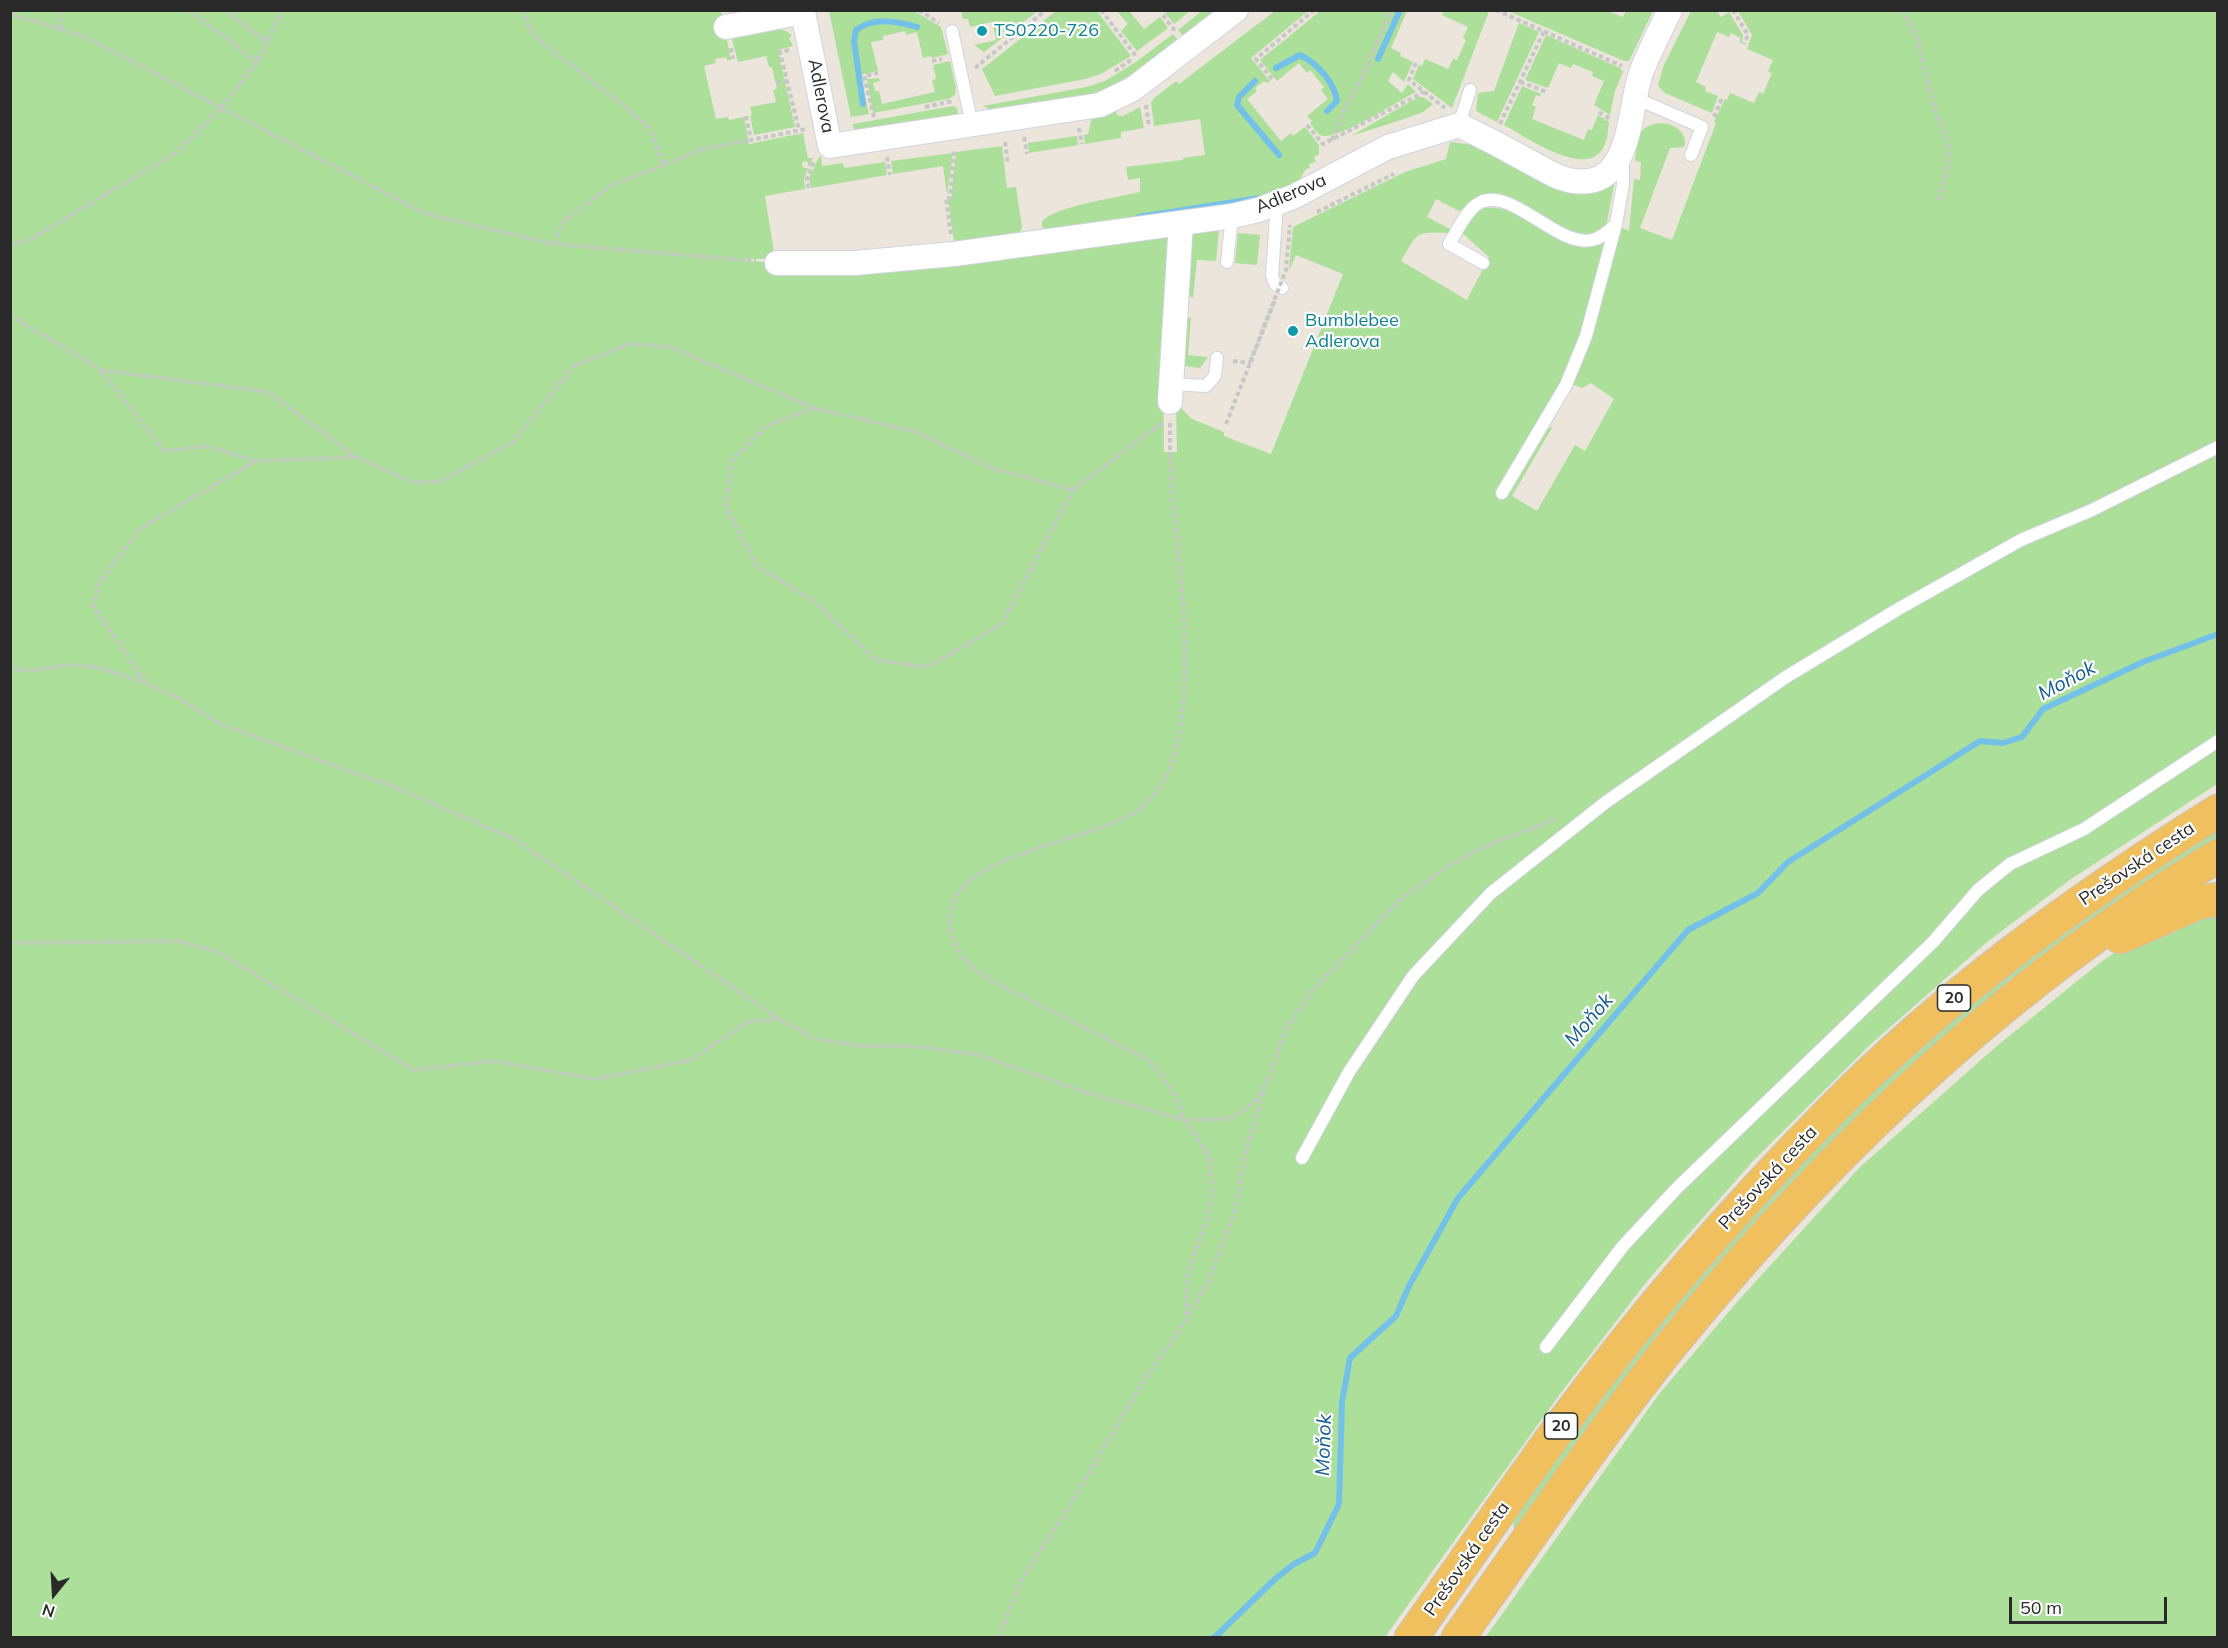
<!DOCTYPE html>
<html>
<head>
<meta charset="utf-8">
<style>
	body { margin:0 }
	#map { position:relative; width:2228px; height:1648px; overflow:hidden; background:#ebe5db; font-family:Mulish,sans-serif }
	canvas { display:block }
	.frame { position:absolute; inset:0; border:12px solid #292929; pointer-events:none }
	.north { position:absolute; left:24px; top:1564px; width:60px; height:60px; -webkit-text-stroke:4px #fff; paint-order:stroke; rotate:198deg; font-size:16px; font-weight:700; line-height:24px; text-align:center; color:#292929 }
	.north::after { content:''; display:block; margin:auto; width:21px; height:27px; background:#292929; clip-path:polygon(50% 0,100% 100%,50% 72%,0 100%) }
	.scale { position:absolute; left:2009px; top:1597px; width:158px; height:27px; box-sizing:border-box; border:3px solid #292929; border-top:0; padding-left:8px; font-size:18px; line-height:21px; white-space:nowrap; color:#292929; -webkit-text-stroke:4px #fff; paint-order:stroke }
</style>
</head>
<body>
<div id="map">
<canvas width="2228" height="1648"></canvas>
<div class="frame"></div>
<div class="north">N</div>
<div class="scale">50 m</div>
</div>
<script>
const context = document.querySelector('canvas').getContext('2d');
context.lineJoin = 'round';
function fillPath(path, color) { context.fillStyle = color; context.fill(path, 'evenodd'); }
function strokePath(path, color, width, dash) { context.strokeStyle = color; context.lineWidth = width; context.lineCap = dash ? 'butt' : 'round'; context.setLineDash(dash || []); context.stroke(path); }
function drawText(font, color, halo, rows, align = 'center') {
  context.font = font + ' Mulish,sans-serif'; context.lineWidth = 4.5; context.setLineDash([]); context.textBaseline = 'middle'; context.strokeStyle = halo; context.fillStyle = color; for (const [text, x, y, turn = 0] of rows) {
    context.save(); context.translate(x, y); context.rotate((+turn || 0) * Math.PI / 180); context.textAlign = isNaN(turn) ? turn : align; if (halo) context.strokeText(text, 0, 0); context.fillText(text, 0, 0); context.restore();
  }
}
fillPath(new Path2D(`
	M969 10H1038V11L984 52 974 45 996 40 992 22 970 27 968 19H963L961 13Z
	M11 11H721L731 60H727L726 57 715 59 716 63 704 66 716 119 728 117 729 120 744 117 749 144 803 133 808 158H813L809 167 807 161 802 162 803 168H808L804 179 805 189 765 196 775 258 742 260 777 263 1167 236 1163 374 1164 452H1177L1176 403 1192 419 1224 432V436L1271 454 1343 274 1296 255 1289 271 1293 227 1405 172 1446 159 1450 142C1459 143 1469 144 1478 146 1486 149 1495 156 1503 160 1542 183 1571 206 1615 180L1606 227 1593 236H1581L1487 195C1475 198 1470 206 1459 211L1436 199 1427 217 1452 230 1448 233C1413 232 1419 232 1401 261L1467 300 1489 257 1461 232 1477 210C1508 199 1531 229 1559 236 1573 240 1591 239 1605 240L1584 327 1565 373 1497 493 1506 498 1546 430 1553 426 1512 496 1537 511 1575 445 1585 451 1614 399 1591 383 1582 388 1572 384 1616 238 1622 228 1629 231 1634 179 1640 180 1641 162 1635 161C1636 152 1636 139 1641 132 1654 116 1687 123 1685 145L1683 147 1670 148 1640 228 1672 240 1716 123 1714 122 1725 99 1727 100 1730 93 1754 103 1759 92 1763 94 1772 73 1768 72 1773 60 1747 49 1752 35 1738 11H2217V784L2071 879 1987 942 1871 1044 1753 1161 1648 1280 1560 1394 1385 1637 11 1638Z
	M829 11H914L941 27 948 54 932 58 931 56 923 58 917 32 906 35 905 31 883 36V40L871 42 878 71 860 75 869 114 851 117Z
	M1056 11H1097L1131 56 1101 74 1085 79 995 96 982 69Z
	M1117 11H1129L1144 29 1160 17 1168 28 1137 51 1121 31 1128 24Z
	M1168 11V10L1190 11 1174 24 1165 13Z
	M1202 11H1216L1183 36 1178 30Z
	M1275 11H1308L1251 58 1270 81 1267 83 1264 81 1255 88 1257 91 1247 99 1281 141 1291 133 1293 136 1305 127 1319 145V154L1314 157 1316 162 1309 164 1310 168 1306 169 1301 177 1303 181 1259 199 1051 231 1042 227V222C1051 207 1120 197 1140 192V178L1128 180 1126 167 1183 160V158L1205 155 1200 119 1154 126 1151 103 1153 99 1176 81 1179 84Z
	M1320 11H1407L1391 48 1401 53 1400 56 1413 62 1404 82 1393 72 1388 81 1402 93 1408 84 1416 92C1396 102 1344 137 1323 136 1317 135 1313 127 1310 123L1312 121 1307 116 1328 99 1321 90 1324 87 1310 70 1307 73 1299 63 1277 81 1260 60Z
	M1444 11H1489L1452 108 1413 79 1419 65 1422 66 1425 59 1448 69 1453 59 1457 60 1466 40 1463 38 1468 27 1442 15Z
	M1592 11H1608L1623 17 1626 11H1653L1629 61H1624L1508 11Z
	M1691 11H1717L1721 17 1729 12 1743 35 1742 43 1739 42 1741 38 1731 33 1729 37 1717 32 1696 82 1706 87 1705 91 1718 96 1712 113 1665 93 1658 86 1663 67Z
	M1519 23 1539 32 1497 122 1476 111 1478 93 1494 91Z
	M776 28 786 31 792 35 789 38 793 46 778 50 795 127 754 135 750 115H752L750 107 776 102 773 90 777 89 772 67H769L766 56 738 62 731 36Z
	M1173 34 1178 40C1156 56 1134 75 1109 87 1074 103 1030 104 992 110L983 106 1086 87 1105 81 1136 62Z
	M1546 35 1620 68 1623 72 1615 91 1610 115 1594 105 1604 81 1592 76 1593 72 1573 64 1571 68 1559 63 1548 88 1525 80Z
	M950 61 956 88 955 95 948 99 873 113 867 79 879 78 880 81 873 83 875 91H879L882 104 935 92 932 80 936 79 933 65Z
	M1522 86 1541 94 1540 97 1536 95 1532 105 1536 107 1532 119 1584 140 1588 129 1592 130 1598 115 1609 122C1608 128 1608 135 1606 141 1594 185 1526 137 1504 125Z
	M1418 97H1423L1433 104 1423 112 1410 117 1351 136Z
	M953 106 957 108 958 115 854 130 853 124Z
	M1140 107 1144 128 1121 132V138L1085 144 1084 135 1088 134 1092 118 1116 110 1117 115 1123 116Z
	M1077 136 1078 145 1029 153 1028 143Z
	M1002 146 1007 188 1016 187 1022 227 1019 234 954 242 948 200H951L956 152Z
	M953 153 947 195 943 166 893 174 891 161Z
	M821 156 822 166 843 163 844 168 885 162 887 175 811 188 809 178 819 157Z
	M1203 230 1219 231 1216 261 1197 260 1193 298 1185 293 1189 240 1194 233Z
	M1238 233 1260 235 1257 265 1235 263Z
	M1191 317 1188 355 1208 357 1200 368 1185 366 1180 362 1182 321Z
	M2217 829V838L2141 889 2016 981 1519 1529H1514L1513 1521C1562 1451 1612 1382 1665 1316 1700 1272 1739 1230 1777 1188 1849 1112 1925 1039 2008 974 2075 921 2147 876 2217 829Z
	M2217 910V1637L1485 1638 1659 1394 1738 1301 1860 1167 1998 1045 2101 962 2128 944Z`), '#acdf9a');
strokePath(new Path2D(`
	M1378 59 1400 10
	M1276 68 1300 55C1317 63 1335 83 1337 101L1327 111
	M1255 81 1239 97 1237 105 1279 155
	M863 104 854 41 856 30C874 17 897 21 917 27
	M1139 217 1259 198
	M1214 1638 1275 1579 1294 1564 1315 1553 1339 1504 1342 1402 1350 1358 1396 1316 1409 1286 1458 1198 1688 930 1758 893 1788 862 1980 741 2003 743 2022 737 2043 709 2143 662 2218 634`), '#73c0e8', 6);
const service = new Path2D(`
	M952 31 972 125
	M1635 98 1702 127 1691 155
	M1459 125 1470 90
	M1277 203 1272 276 1275 284 1282 288
	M1227 262 1232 216
	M1483 263 1449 244C1457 232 1464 214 1476 205 1508 181 1556 248 1592 240 1602 238 1608 231 1615 225
	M1171 384 1206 386 1215 376 1217 358
	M1502 493 1566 385 1586 336 1616 224 1623 184V157
	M1302 1158 1349 1072 1413 976 1491 893 1606 802 1786 677 1900 608 2021 540 2092 510 2218 447
	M1546 1347 1623 1246 1677 1188 1933 942 1978 890 2010 864 2084 829 2218 741`);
const minor = new Path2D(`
	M726 27 803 12 830 146 1100 105 1133 89 1236 10
	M777 263H855L954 254 1232 216 1258 210 1293 197 1388 147 1459 125C1482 136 1505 148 1528 161 1542 168 1557 179 1574 181 1633 189 1628 109 1641 73 1649 52 1660 31 1670 10
	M1170 402 1181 223`);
const trunk = new Path2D(`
	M2120 937 2198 903 2218 899
	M1411 1638C1462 1566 1511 1494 1563 1423 1644 1313 1734 1209 1830 1112 1945 995 2078 898 2218 811
	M1458 1638C1529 1539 1597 1437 1673 1343 1827 1154 2008 981 2218 856`);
strokePath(service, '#d1d3e1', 14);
strokePath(minor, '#d1d3e1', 26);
strokePath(trunk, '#c7c7c7', 35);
strokePath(new Path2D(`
	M57 10 61 29
	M189 10 257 62
	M224 10 267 42
	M522 10 534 36 623 105 650 129 664 165 703 149 751 140
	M919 10 939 23
	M1101 10 1136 56 1138 55
	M1496 10 1622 66
	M1733 10 1748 35 1744 44
	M1902 10 1916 35 1935 111 1946 137 1949 150 1947 168 1939 200
	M10 14 83 36 426 214 554 244 756 261
	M1163 15 1175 31
	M731 48 733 59
	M789 50 780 52 799 130
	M932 61 942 59
	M1416 63 1409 80 1445 108
	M975 68 1046 10
	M1115 71 1131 60
	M1272 79 1256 59 1314 10
	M1520 82 1547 92
	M776 83 787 81
	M1146 105 1149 127
	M925 107 953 101
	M1599 112 1610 119
	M746 116 751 140 806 129
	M874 117 864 76 878 73
	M1714 117 1722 98
	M1500 124 1544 31
	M1307 125 1323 144 1424 92
	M1079 128 1082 144
	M1024 137 1027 154
	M1332 140 1345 108 1362 78 1391 10
	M1005 142 1008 164
	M887 157 890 175
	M808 188 807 178 814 161
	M1317 212 1394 174
	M951 234 946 198H950L954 149
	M554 244 563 222 612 185 664 165
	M10 245 33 238 177 152 221 108 257 62 283 10
	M10 315 101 370 268 392 356 457 415 483 441 481 513 442 574 366 629 344 670 347 814 408 916 432 992 468 1073 490 1163 422
	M1233 361 1250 363
	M101 371 164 451 207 446 256 461
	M814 408 766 426 731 462 726 508 757 566 814 601 876 660 927 667 1001 625 1073 490
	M1170 423C1168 520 1194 616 1182 713 1180 733 1176 756 1167 774 1162 784 1151 800 1142 807 1098 843 953 851 950 916 949 932 955 949 966 961 985 980 1013 991 1036 1003 1071 1021 1106 1039 1142 1056L1157 1069 1174 1094 1185 1120 1209 1157 1212 1190 1207 1221 1196 1248 1187 1277 1186 1320
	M1226 424 1275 300
	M10 668 28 671 67 665 97 667 145 683 180 699 220 724 402 790 516 840 779 1019 816 1039 861 1046H916L979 1055 1088 1093 1185 1120 1228 1119 1245 1109 1256 1100 1268 1080
	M145 682 93 606 100 581 141 528 256 461 356 457
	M10 943 178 941 216 951 414 1070 493 1061 595 1079 691 1060 747 1022 779 1019
	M1268 1080 1285 1031 1312 991 1400 900 1444 869 1481 848 1556 819
	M999 1638 1019 1584 1072 1502 1139 1388 1186 1320 1207 1284 1236 1208 1244 1159 1264 1090`), '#c7c7c7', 4, [4.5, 3]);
strokePath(service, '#fff', 12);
strokePath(minor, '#fff', 24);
strokePath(trunk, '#f0bf5e', 33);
strokePath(new Path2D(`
	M1253 362 1251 360 1286 270 1290 225`), '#c7c7c7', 4, [4.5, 3]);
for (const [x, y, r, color] of [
	[982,31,6,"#0f9aa8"],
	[1293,331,6,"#0f9aa8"]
]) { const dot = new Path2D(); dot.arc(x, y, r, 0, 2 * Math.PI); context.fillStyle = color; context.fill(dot); strokePath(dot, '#fff', 2); }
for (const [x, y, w] of [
	[1954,998,33],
	[1561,1426,33]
]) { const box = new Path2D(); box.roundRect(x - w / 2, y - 13, w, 26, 4.5); context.fillStyle = '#fff'; context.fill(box); strokePath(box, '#292929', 1.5); }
drawText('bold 16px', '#292929', null, [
	["20",1954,998],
	["20",1561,1426]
]);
drawText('18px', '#0d838f', '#fff', [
	["TS0220-726",994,31],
	["Bumblebee",1305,321],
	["Adlerova",1305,342]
], 'left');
drawText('18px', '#292929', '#fff', [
	["Adlerova",821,96,79],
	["Adlerova",1291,194,-23],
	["Prešovská cesta",2137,864,-34],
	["Prešovská cesta",1768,1178,-47],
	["Prešovská cesta",1467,1559,-55]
]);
drawText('italic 20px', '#145d92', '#fff', [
	["Moňok",2067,681,-28],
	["Moňok",1589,1020,-49],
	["Moňok",1324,1445,-88]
]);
</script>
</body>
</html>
